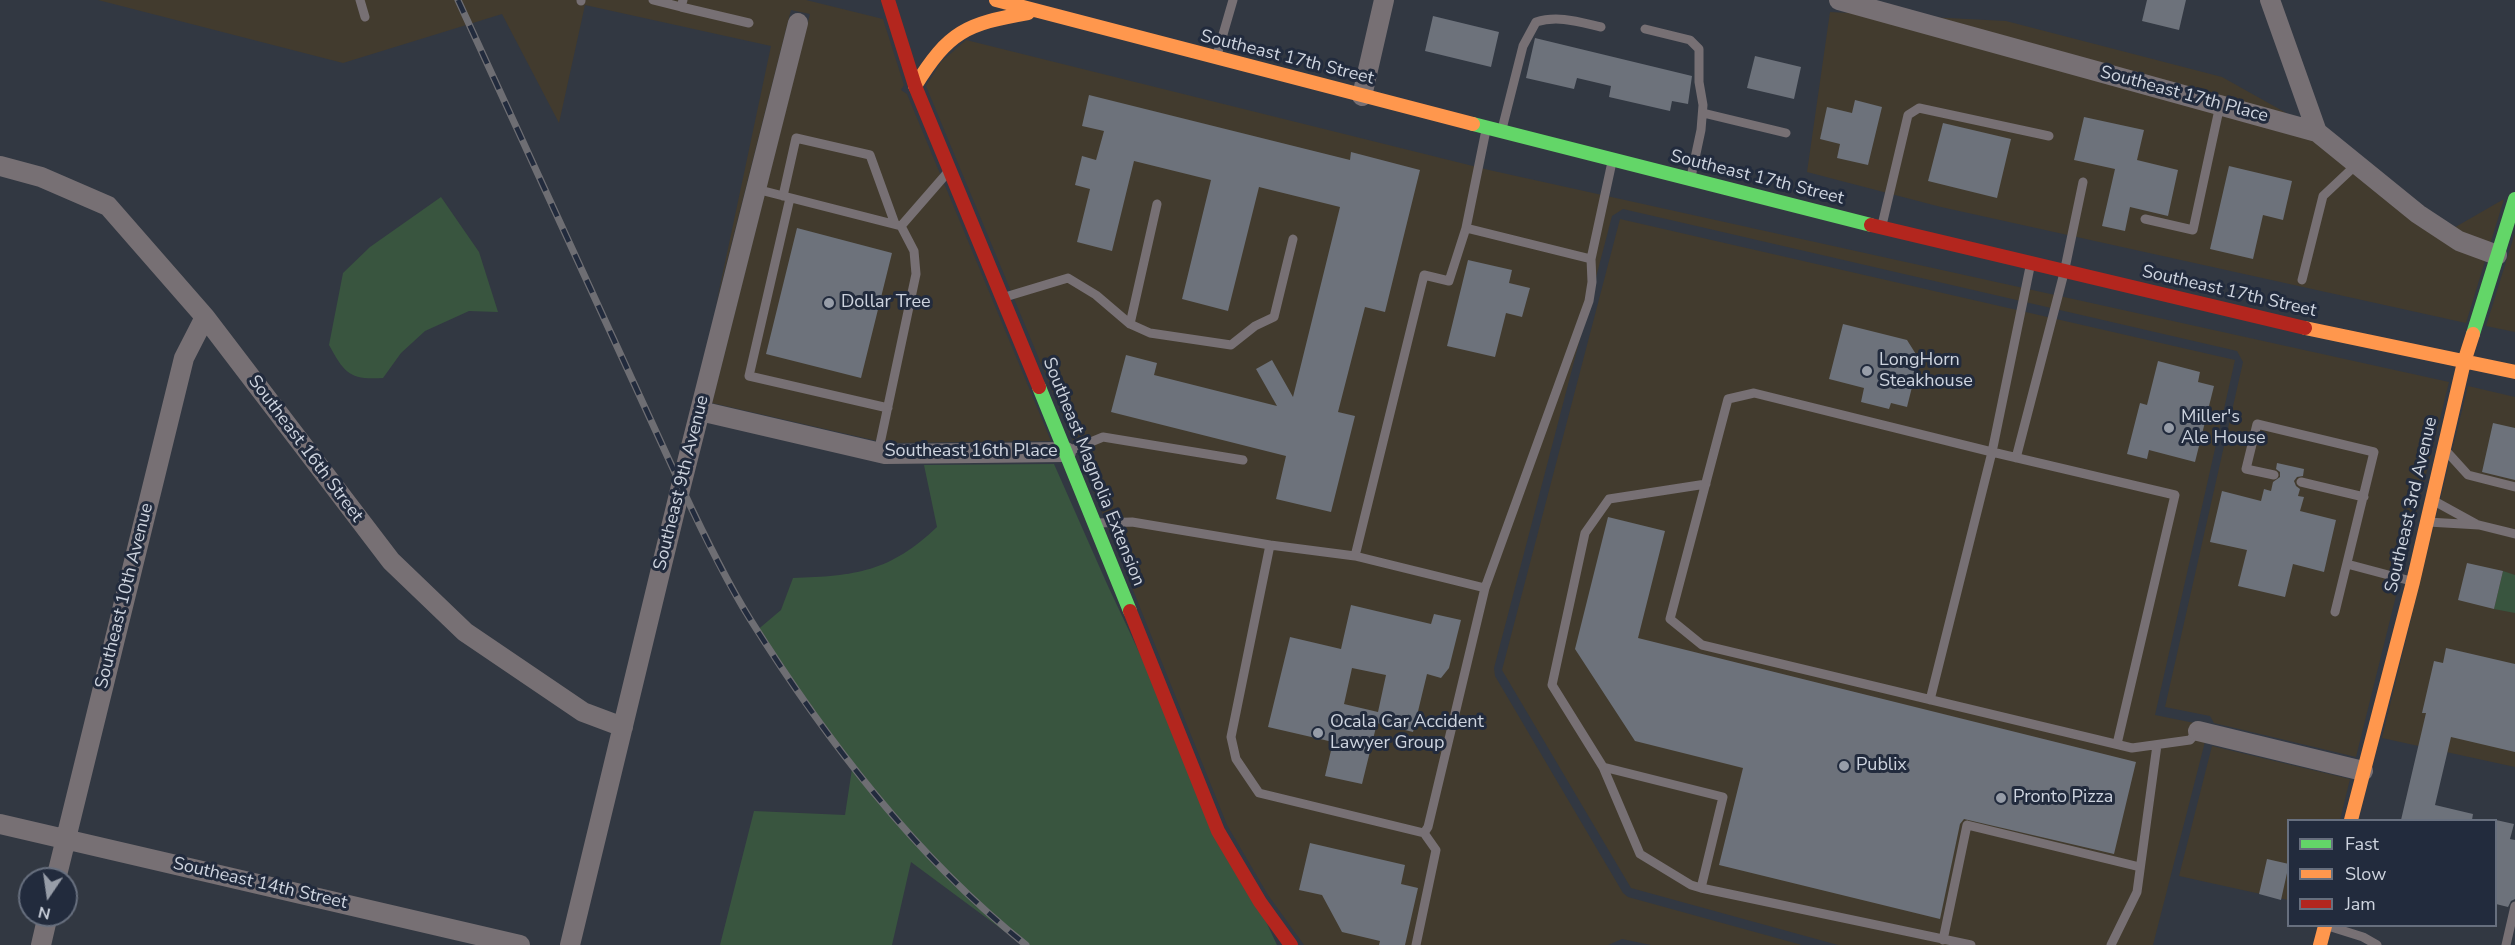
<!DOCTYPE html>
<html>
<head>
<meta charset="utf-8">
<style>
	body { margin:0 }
	#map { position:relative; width:2515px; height:945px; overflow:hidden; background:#323842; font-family:"Nunito Sans",sans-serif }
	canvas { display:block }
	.legend { position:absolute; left:2287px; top:819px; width:210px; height:108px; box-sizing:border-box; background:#222b3d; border:2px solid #676f7e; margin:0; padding:8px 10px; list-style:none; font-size:18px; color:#ced4df }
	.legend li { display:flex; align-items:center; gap:12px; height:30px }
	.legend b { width:30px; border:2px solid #676f7e }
	.north { position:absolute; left:18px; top:867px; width:60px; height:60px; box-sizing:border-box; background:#222b3d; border:2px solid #676f7e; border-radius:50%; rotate:193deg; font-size:16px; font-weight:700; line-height:24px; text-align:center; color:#ced4df }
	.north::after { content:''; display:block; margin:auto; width:21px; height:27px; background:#979da8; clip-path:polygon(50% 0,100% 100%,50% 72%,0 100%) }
</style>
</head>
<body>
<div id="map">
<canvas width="2515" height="945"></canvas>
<ul class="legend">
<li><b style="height:8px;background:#63d668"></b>Fast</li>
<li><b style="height:8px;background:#ff974d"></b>Slow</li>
<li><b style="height:8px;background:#b3261e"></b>Jam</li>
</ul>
<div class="north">N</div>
</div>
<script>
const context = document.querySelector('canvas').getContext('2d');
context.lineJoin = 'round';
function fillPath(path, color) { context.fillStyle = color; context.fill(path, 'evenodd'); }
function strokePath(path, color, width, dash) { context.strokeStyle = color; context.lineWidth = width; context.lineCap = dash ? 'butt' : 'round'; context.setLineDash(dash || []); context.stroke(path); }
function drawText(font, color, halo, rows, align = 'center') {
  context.font = font + ' "Nunito Sans",sans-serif'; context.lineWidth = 6; context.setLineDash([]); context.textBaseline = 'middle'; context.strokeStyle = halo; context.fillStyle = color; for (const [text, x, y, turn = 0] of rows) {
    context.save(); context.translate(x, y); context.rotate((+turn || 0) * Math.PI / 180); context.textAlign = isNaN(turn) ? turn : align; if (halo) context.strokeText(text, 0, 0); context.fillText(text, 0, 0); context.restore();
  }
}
fillPath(new Path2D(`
	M98 0H806L883 19 904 85 901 90 907 94 1051 441 886 443 712 403 810 14 791 10 716 305 771 46 585 5 559 123 502 14 343 63Z
	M1830 12 2006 21 2222 77 2347 147 2452 229 2504 199 2466 323 1941 207 1807 172Z
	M966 40 1489 170 2449 382 2356 757 2214 723 2210 716 2165 707 2243 362 2237 351 1623 209 1612 216 1494 668 1495 676 1623 893 1628 897 1802 945H1651L1622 939 1608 945H1304L1268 895 1227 825 1077 450V441H1073L926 86 941 62Z
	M1620 219 2235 360 2155 715 2209 726 2153 945H1838L1631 888 1502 670Z
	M2515 233V332L2486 326Z
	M2468 386 2515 397V767L2382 738Z
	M2212 746 2350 779 2340 820H2288V900L2179 876Z`), '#423b2e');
fillPath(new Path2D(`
	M441 197 479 252 498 312 469 311 425 331 401 353 383 378C350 380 345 374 329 345L343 273 370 247Z
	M1054 464 1107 584 1277 945H1023L911 862 892 945H720L754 811 845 815 852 769 818 725 755 632 781 610 793 578C855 576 890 572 937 527L924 465Z
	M2503 571 2515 575V613L2494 609Z`), '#39553f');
fillPath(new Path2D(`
	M2147 0H2186L2179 30 2142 21Z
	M1433 16 1499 32 1491 67 1425 51Z
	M1535 38 1692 76 1688 104 1672 101 1670 111 1609 97 1611 86 1577 78 1574 89 1526 78Z
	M1755 56 1801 67 1794 99 1747 88Z
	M1089 95 1350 160 1351 152 1420 170 1385 312 1365 307 1338 412 1355 416 1331 512 1276 499 1286 456 1111 412 1126 355 1157 363 1154 375 1277 406 1256 369 1272 360 1293 397 1340 207 1259 187 1228 311 1182 299 1211 180 1134 161 1112 251 1077 242 1090 189 1075 185 1082 156 1096 160 1104 131 1082 126Z
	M1855 100 1882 107 1868 165 1837 158 1840 144 1820 139 1827 107 1852 113Z
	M2084 117 2144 130 2137 160 2178 170 2168 216 2130 207 2125 231 2102 226 2115 169 2074 160Z
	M1943 123 2011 139 1997 198 1928 181Z
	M2229 166 2292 181 2283 220 2263 215 2253 259 2210 249Z
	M797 228 892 253 861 378 766 354Z
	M1468 260 1512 270 1509 283 1530 288 1522 317 1506 313 1495 357 1447 346Z
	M1843 324 1907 340 1919 359 1907 407 1891 403 1889 409 1861 402 1864 388 1829 379Z
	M2158 361 2200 372 2198 382 2214 386 2195 462 2149 450 2147 459 2127 454 2140 403 2147 405Z
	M2493 423 2515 428V480L2482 472Z
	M2277 463 2304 469 2303 476 2297 477 2294 481 2296 486 2300 489 2298 496 2304 497 2300 511 2336 520 2324 572 2293 564 2285 597 2238 586 2247 550 2210 542 2222 491 2261 501 2264 489 2271 491 2273 482 2280 477V472L2276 469Z
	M1608 517 1665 531 1638 638 2136 762 2114 854 1964 819 1960 824 1940 919 1719 865 1743 768 1635 741 1575 649Z
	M2467 563 2503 571 2494 609 2458 600Z
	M1351 605 1431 624 1434 614 1461 620 1449 668 1441 678 1427 674 1413 732 1377 723 1362 784 1325 776 1333 742 1268 727 1290 637 1341 649ZM1352 668 1386 675 1378 712 1344 704Z
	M2446 648 2515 664V752L2451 737 2435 805 2473 814 2472 820H2401L2426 713H2422L2434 661 2443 663Z
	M2496 820 2514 824 2510 839 2515 840V899L2511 901 2508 907 2496 904Z
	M1310 843 1405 865 1401 884 1418 888 1405 945H1379L1380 941 1342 932 1322 895 1299 890Z
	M2267 859 2289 864 2281 900 2259 894Z`), '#6d727b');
strokePath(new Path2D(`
	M360 0 365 17
	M653 0 681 7
	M683 0 681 7 749 23
	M581 1V0
	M1645 29 1690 40 1699 49V82L1703 105 1701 130 1691 177
	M1217 55 1233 0
	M1703 113 1786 133
	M1502 129 1523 46 1536 22C1558 15 1579 22 1601 27
	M1486 130 1466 228 1591 259 1612 162
	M756 189 901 226 914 251 916 274 878 453
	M783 196 796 138 870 155 895 224
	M790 198 749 376 888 408
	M2145 219 2193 230 2220 105
	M1882 225 1908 115 1919 108 2049 136
	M901 226 948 172
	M2302 280 2323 196 2357 164
	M1005 297 1068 278 1096 295 1130 324 1150 333 1231 345 1255 326 1274 317 1293 239
	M1130 324 1157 204
	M1069 451 1103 437 1243 460
	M2448 453 2468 475 2515 487
	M2016 458 2064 273 2083 182
	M2274 475 2246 469 2257 424 2374 452 2335 612
	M2301 482 2364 497
	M1706 484 1609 499 1585 533 1552 685 1603 767 1640 854 1691 885 1701 888 1971 945
	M2436 502 2476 524
	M2428 522 2479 525 2515 534
	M1097 523 1132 522 1270 545 1231 737 1236 759 1259 793 1424 833 1428 827 1485 588 1355 556 1424 275 1449 281 1466 228
	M1270 545 1355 556
	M2347 564 2411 581
	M1485 588 1589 301 1592 282 1591 259
	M1930 700 1992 452 2030 267
	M2117 744 2175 495 1992 452 1754 393 1728 399 1670 619 1702 645 2132 748 2190 740 2198 731
	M1603 767 1723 797 1701 888
	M2328 926 2363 937 2377 945
	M1943 940 1967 825 2140 867
	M1416 945 1436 850 1424 833
	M2111 945 2137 892 2157 745
	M2506 945 2515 906`), '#777074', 9);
strokePath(new Path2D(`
	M1839 0 2317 132 2418 214 2459 241 2497 255
	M2270 0 2317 132
	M1362 96 1384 0
	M0 166 41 177 108 206 205 317 391 561 465 632 583 712 623 727
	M700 411 885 454 1066 452
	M2198 731 2363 771
	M0 824 520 945
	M56 879 184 358 205 317
	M41 945 48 915
	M570 945 681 486 798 23`), '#777074', 20);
strokePath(new Path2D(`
	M1473 124 1871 225
	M2473 334 2515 199
	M1039 387 1130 611`), '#63d668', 14);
strokePath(new Path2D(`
	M996 0 1473 124
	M915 86C949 31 966 24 1028 13
	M2305 328 2515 372
	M2351 820 2413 582 2464 362 2473 334
	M2320 945 2325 926`), '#ff974d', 14);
strokePath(new Path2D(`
	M888 0 915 86 1039 387
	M1871 225 2305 328
	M1130 611 1218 831 1260 902 1291 945`), '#b3261e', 14);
const rail = new Path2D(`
	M458 0 681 486C702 531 724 577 750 619 826 740 914 855 1026 945`);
strokePath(rail, '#6e6e73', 7);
strokePath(rail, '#222b3d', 4.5, [14]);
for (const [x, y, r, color] of [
	[829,303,6,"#979da8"],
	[1867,371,6,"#979da8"],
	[2169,428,6,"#979da8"],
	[1318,733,6,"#979da8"],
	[1844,766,6,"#979da8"],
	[2001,798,6,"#979da8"]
]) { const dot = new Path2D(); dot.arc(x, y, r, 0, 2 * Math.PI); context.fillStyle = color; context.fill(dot); strokePath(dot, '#222b3d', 2); }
drawText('18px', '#ced4df', '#222b3d', [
	["Southeast 17th Street",1287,58,14],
	["Southeast 17th Place",2184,95,15],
	["Southeast 17th Street",1757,178,14],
	["Southeast 17th Street",2229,292,13],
	["Southeast 16th Street",305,449,53],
	["Southeast 16th Place",971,452],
	["Southeast Magnolia Extension",1093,472,68],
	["Southeast 9th Avenue",682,483,-76],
	["Southeast 3rd Avenue",2412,505,-77],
	["Southeast 10th Avenue",125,596,-76],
	["Southeast 14th Street",260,884,13]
]);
drawText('18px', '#ced4df', '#222b3d', [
	["Dollar Tree",841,303],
	["LongHorn",1879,361],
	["Steakhouse",1879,382],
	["Miller's",2181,418],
	["Ale House",2181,439],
	["Ocala Car Accident",1330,723],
	["Lawyer Group",1330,744],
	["Publix",1856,766],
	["Pronto Pizza",2013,798]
], 'left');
</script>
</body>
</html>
